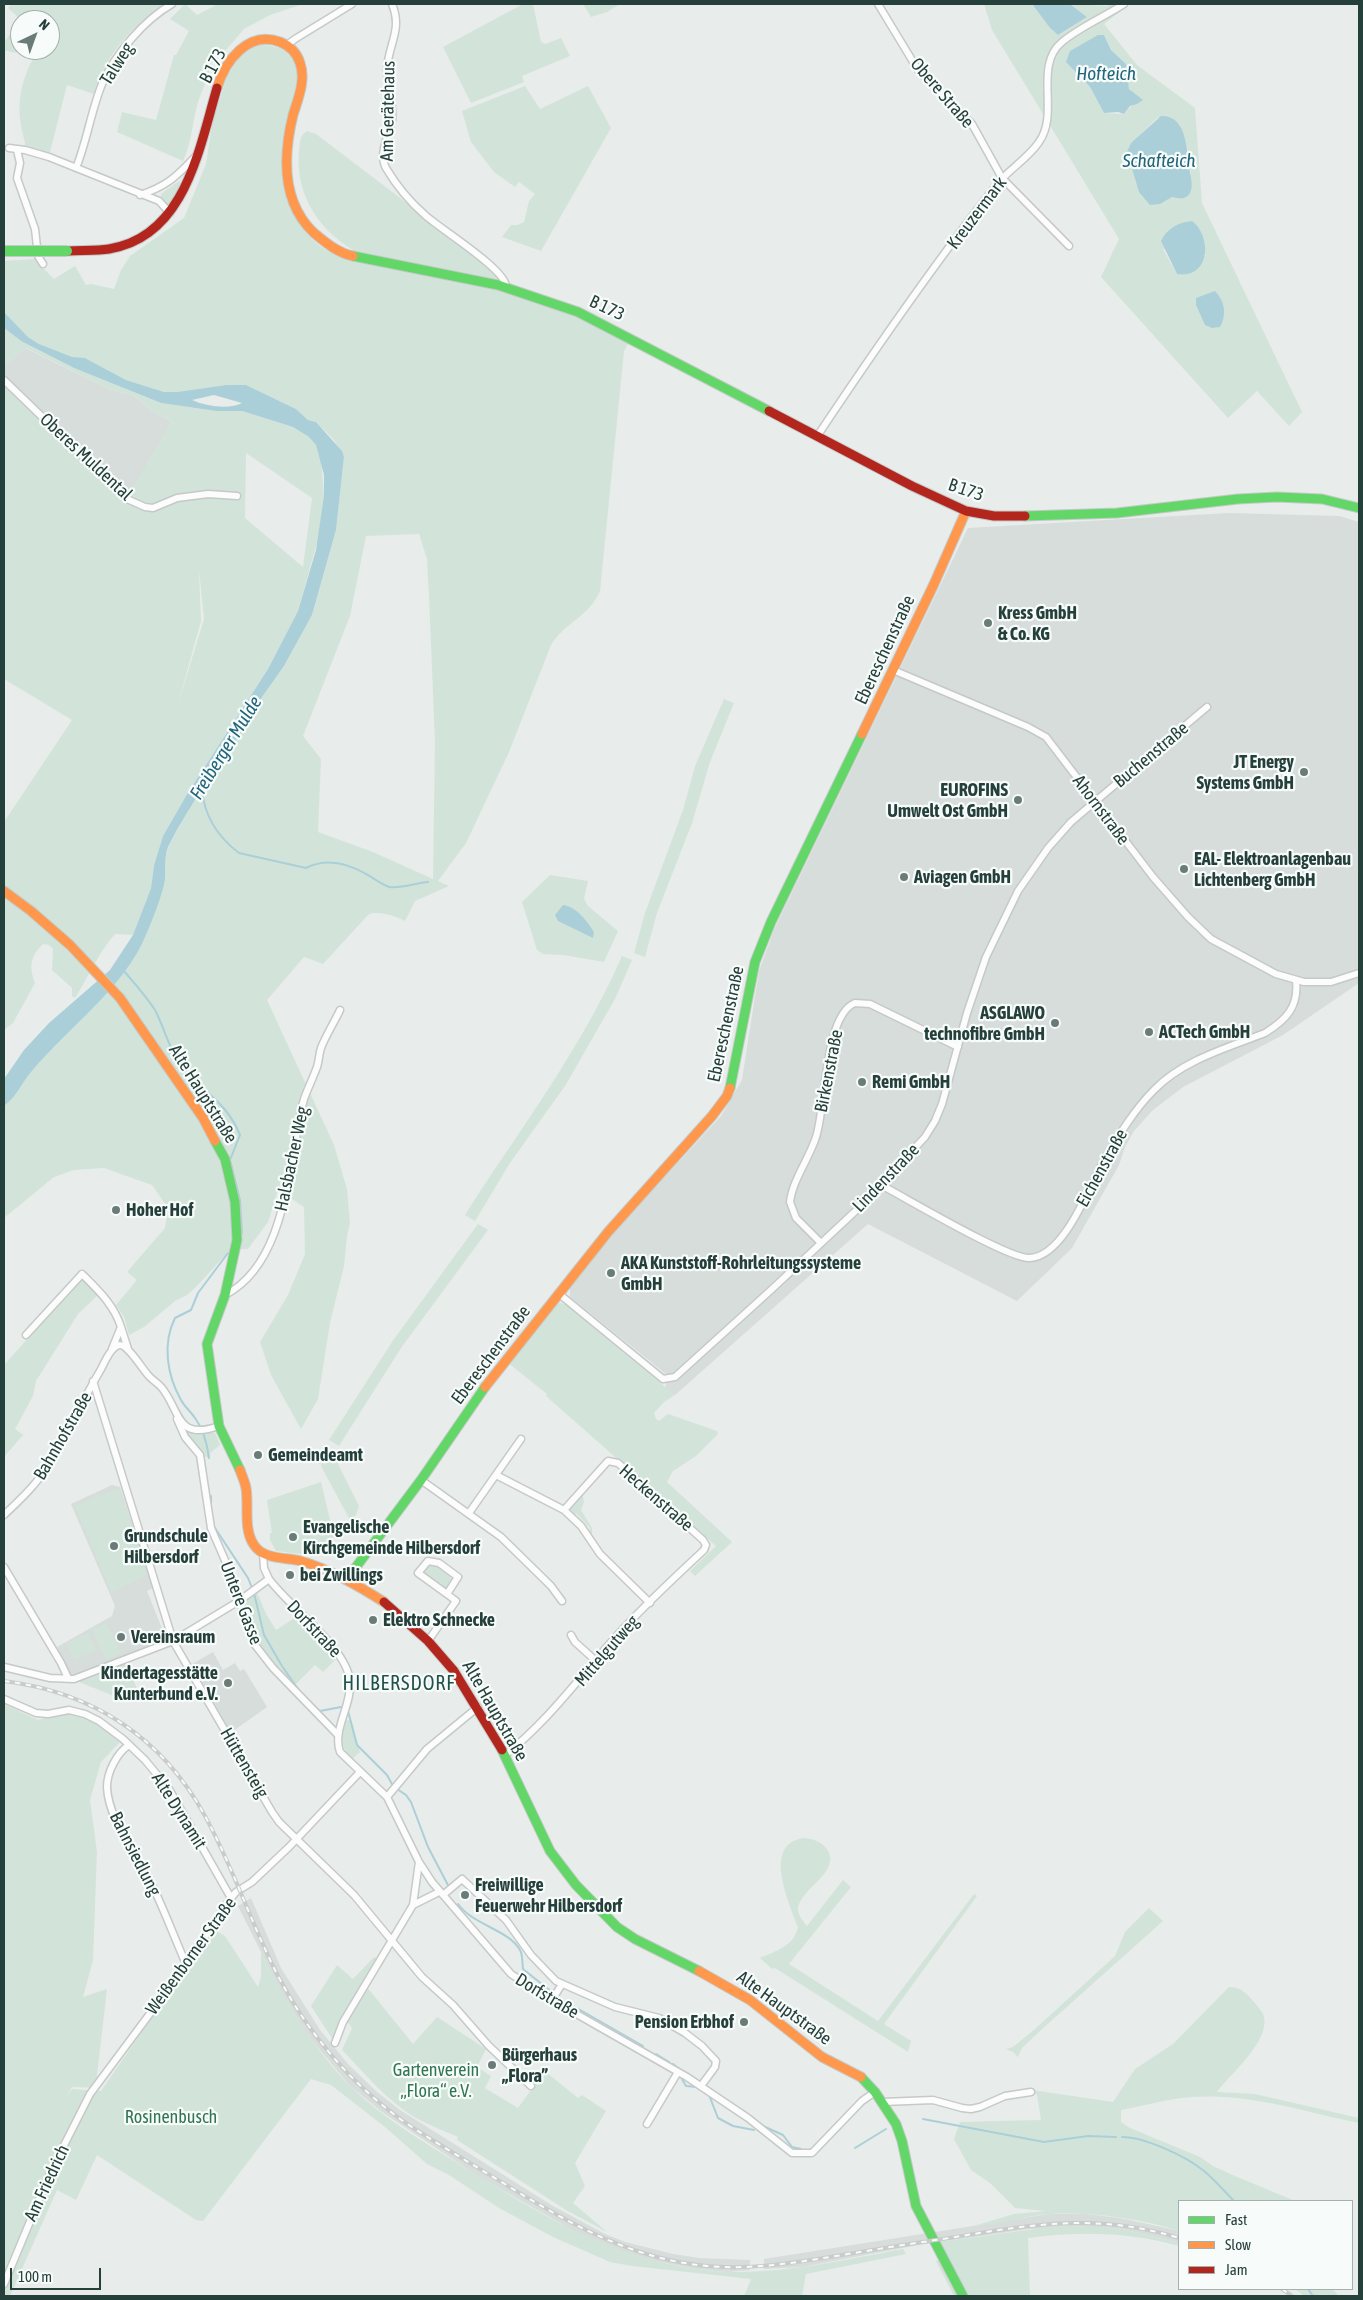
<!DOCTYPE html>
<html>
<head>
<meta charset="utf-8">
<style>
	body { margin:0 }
	#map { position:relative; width:1363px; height:2300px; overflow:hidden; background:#e8ecea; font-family:"Asap Condensed",sans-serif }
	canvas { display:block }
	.frame { position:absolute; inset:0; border:5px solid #25403b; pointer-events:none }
	.legend { position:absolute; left:1178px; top:2200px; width:175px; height:90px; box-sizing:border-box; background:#f7fbf9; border:1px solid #a3b0ad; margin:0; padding:6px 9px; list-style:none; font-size:15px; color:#25403b }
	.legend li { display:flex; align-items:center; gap:10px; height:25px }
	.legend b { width:25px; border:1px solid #a3b0ad }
	.north { position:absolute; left:10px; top:10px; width:50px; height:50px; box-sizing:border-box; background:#f7fbf9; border:1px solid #a3b0ad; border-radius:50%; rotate:42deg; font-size:14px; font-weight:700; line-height:20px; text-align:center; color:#25403b }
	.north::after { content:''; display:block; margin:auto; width:18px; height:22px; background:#697c78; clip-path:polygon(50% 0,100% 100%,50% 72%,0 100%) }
	.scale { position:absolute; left:10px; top:2268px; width:91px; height:22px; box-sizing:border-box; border:2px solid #25403b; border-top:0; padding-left:6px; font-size:15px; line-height:18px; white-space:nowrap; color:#25403b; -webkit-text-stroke:4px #f7fbf9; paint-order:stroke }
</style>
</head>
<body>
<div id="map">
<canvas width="1363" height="2300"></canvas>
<div class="frame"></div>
<ul class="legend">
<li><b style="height:6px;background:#63d668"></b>Fast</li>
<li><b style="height:6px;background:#ff974d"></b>Slow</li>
<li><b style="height:6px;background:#b3261e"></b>Jam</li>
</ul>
<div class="north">N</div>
<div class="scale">100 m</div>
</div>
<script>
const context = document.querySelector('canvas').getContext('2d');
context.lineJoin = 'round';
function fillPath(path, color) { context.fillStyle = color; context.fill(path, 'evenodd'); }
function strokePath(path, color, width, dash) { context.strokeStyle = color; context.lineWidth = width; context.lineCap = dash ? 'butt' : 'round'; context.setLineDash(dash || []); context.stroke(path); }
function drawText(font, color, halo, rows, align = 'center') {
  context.font = font + ' "Asap Condensed",sans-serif'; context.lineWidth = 4.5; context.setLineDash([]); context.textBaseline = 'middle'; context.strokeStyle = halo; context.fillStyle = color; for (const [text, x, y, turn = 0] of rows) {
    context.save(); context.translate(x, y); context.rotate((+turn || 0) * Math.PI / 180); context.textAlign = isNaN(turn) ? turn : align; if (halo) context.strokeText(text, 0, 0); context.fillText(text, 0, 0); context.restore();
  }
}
fillPath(new Path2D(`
	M25 348 109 389 134 396 152 411 172 422 127 499 4 382V367Z
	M1229 513 1339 516 1359 522V983L1283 1035 1183 1087 1153 1110 1134 1131 1125 1147 1119 1165 1072 1248 1017 1301 868 1224 675 1395 666 1389V1374L570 1297V1286L619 1227 721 1116 742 1080 759 971 774 930 968 528Z
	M112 1485 120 1487 153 1588 147 1591 165 1636 164 1639 148 1647 74 1677 71 1676 57 1647 112 1616 115 1606 71 1504Z
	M213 1652 223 1670 235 1663 240 1671 244 1669 267 1707 233 1731 229 1729 192 1664Z
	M251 1898 281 1968 320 2030 348 2064 377 2092 400 2110 553 2206 605 2234 625 2242 673 2254 699 2258 750 2260V2270L728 2272 697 2269 655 2261 615 2249 576 2232 481 2178 382 2112 350 2086 310 2038 282 1994 238 1906Z
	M1049 2214H1086L1120 2218 1171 2229 1179 2231V2243L1118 2228 1028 2229 918 2245 802 2267 764 2269V2259Z`), '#d6ddda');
fillPath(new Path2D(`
	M12 4H163C130 30 106 53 94 94L67 85 48 160 26 152C26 142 22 134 21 125 16 97 24 73 38 50H50V20H20V48L15 53 4 50V43L20 19 8 8Z
	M185 4 197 15 218 4H303L270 15 244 29 226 50 210 64C209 79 202 89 198 102 192 123 192 142 183 161L117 132 122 112 156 120 174 55H176L189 31 170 19Z
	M523 4H533L541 42 545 44 561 38 570 56 522 76 524 82 471 103 443 47Z
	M583 4H620L607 12 591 17Z
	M984 4H1032L1050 28 1058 35 1087 17 1070 4 1106 6 1112 4H1130L1104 24 1137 65 1195 108 1202 203 1302 412 1289 426 1257 391 1228 418 1101 277 1119 239 992 30ZM1104 35 1111 50 1126 64C1128 75 1125 88 1135 95L1133 104 1124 114 1104 113 1090 87 1073 69ZM1157 118 1182 130C1189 148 1193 174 1190 193L1179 199 1172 197 1134 174 1127 158 1138 137ZM1163 249 1206 255 1177 274Z
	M261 45C279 44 298 55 297 75 296 98 285 120 283 143 278 189 291 232 333 254 341 258 351 260 359 262L507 292 585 320 629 342 624 351 600 591C588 618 566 621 551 645L509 752 466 843 438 881 449 886 415 901 405 921C395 916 380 911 369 914L323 964 304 957 267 1000 334 1145 347 1189 350 1223 347 1236 344 1266 330 1323 318 1399 301 1429 271 1375 260 1342 288 1295 305 1254 304 1207 278 1190 268 1222 248 1249H231L196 1287 187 1295 175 1301 144 1327 129 1335 124 1317 116 1305 137 1280 127 1272 165 1228 168 1208 152 1185 104 1168 74 1170 54 1177 4 1218V1106C17 1097 22 1082 32 1071 69 1027 125 987 146 935 153 919 160 901 164 885 167 873 163 860 168 848 192 799 225 758 254 713L255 707 284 666 312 615 336 530 344 457 334 440 316 422 308 420 296 409 246 385H226L177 392H164L126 380 85 358H72L39 344 28 337 4 312V261L34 259 54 279 75 266 86 285 91 284 114 289 121 270 130 256 184 218 206 164 213 119 228 74 240 57 253 47ZM419 534 427 559 429 596 435 742 433 879 373 852 318 832 321 759 303 736 350 616 366 536Z
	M525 86 540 109 588 86 611 128 541 251 502 237 511 225H518L524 222 529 201 535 194 519 182 515 187 494 172 471 142 462 111Z
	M307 131 316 134 491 267 501 280 355 251C319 231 295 194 299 152 300 143 299 136 307 131Z
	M179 181 182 186 170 206C165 204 160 199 161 194Z
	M4 328 21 341 74 368 161 403 216 411H242L293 427 309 437 316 445 321 460 324 495 318 539 298 611 268 669 186 796 163 836 154 864 151 888 133 935 115 934C98 953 89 976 75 998L72 996V988L52 970 53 949 49 945 43 944C30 956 29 967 35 983L13 1023 5 1029 4 822 72 720 4 679V382L127 498 172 422 152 411 134 396 109 389 26 348 4 367ZM246 453 312 498 303 567 245 518ZM199 570 204 619 178 704 201 621Z
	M724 699 734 703 710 762 692 823 657 913 645 957 634 953 645 913 683 810 695 766Z
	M550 875 588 881 584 899 588 906 618 931 604 962 563 955 543 954 537 950 522 902Z
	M622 956 632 960 615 999 565 1086 510 1163 475 1221 465 1215C519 1130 581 1050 622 956Z
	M478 1224 488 1230 401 1348 339 1446 329 1440 394 1339Z
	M83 1277 99 1294 78 1314 36 1381 33 1396 15 1429 23 1435 4 1457V1365Z
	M560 1303 565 1304 675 1395 664 1402 654 1413 656 1419 659 1421 668 1414 717 1431 718 1434 696 1456 673 1471 667 1482 732 1542 695 1576 690 1571 716 1546 546 1396 547 1394 507 1362 554 1304Z
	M184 1428 215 1433 220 1445 210 1453V1458L206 1457 186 1435Z
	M323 1448 331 1453 323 1462 335 1458 359 1506 356 1515 350 1520 321 1466 322 1463 318 1464 316 1455Z
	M321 1482 334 1537 301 1554 276 1551 270 1540V1533H272L267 1500Z
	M119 1488 148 1575 111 1592 75 1506Z
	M582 1492 584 1502 581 1510 592 1528V1538L589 1534 590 1528 576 1513 575 1517 570 1508Z
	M430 1564H436L450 1574 452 1581 446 1589 426 1574 424 1569Z
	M257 1592 266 1614 276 1630 296 1617 297 1620 318 1637 337 1658 323 1672 315 1665 294 1686 284 1677 280 1668C278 1667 276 1667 273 1665 261 1657 247 1618 243 1603Z
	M106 1623 121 1653 106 1660 92 1630Z
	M88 1633 96 1650 74 1660 67 1643Z
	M125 1662 140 1695 136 1700 129 1702 74 1680Z
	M4 1704 38 1720 69 1710 79 1712 123 1739 101 1762 90 1800 97 1852 93 1960 83 1997 107 1989 97 2075 99 2088 72 2087 66 2098 72 2089 101 2091 161 2004 191 1968 217 1931 225 1936 258 1987 261 1977V1952C285 2000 312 2047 350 2086 381 2116 420 2140 456 2162 531 2209 608 2257 697 2269 763 2279 837 2261 903 2249L906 2254 806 2274 802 2296H744L751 2279 632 2266 610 2262 553 2237 499 2208 449 2175 427 2164 385 2127 331 2085 311 2079 203 2221 196 2220 97 2155 76 2200 57 2190 10 2296H4Z
	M351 1719 360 1752 352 1759C339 1747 342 1736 346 1721Z
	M805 1838C813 1839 820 1841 826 1848 844 1871 800 1888 798 1909 798 1915 803 1921 807 1926L843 1880 851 1887 789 1964 878 2021 974 1894 977 1896 884 2024 911 2041 908 2052 775 1968 772 1969 760 1958C776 1951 794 1946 798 1927 789 1903 761 1842 805 1838Z
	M1149 1908 1163 1921 1041 2030 1022 2048 1018 2057 1013 2052 1006 2049 1013 2047 1035 2029 1115 1956 1125 1932Z
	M374 1957 378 1959 341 2017 333 2040 311 2006 337 1965 353 1979Z
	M366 1986 413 2044 437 2017 486 2049 477 2067 491 2076 485 2088 518 2108 531 2090 532 2084 547 2073 578 2098 582 2095 606 2111 575 2163 585 2186 573 2203 607 2232 566 2210 457 2140 458 2137C444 2131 429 2125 416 2118 387 2101 365 2074 342 2050L352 2028 346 2020Z
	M1229 1987C1241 1987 1246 1993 1254 2002 1257 2006 1261 2010 1263 2014 1273 2039 1230 2074 1217 2092L1255 2094 1359 2118V2123C1305 2112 1249 2093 1193 2097 1169 2098 1144 2106 1121 2110V2122L1130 2128 1200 2157 1213 2166 1235 2176 1295 2201H1179V2231C1138 2218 1092 2212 1049 2214 1025 2216 1001 2225 977 2225L1014 2214 1046 2211 1015 2208 990 2183 971 2170 954 2139 960 2122 1041 2120 1037 2095 1032 2090 1113 2102 1135 2069 1173 2044Z
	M1064 2225 1118 2228 1179 2243V2246C1130 2232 1078 2231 1028 2238L1030 2296H954L936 2261 940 2260 931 2243Z
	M1295 2289H1332L1339 2296H1304Z`), '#d2e4d9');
fillPath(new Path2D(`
	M1032 4H1070L1087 17 1058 35 1050 28Z
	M1098 35H1104L1111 50 1126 64 1129 89 1143 100 1137 104 1130 106 1124 114 1118 112 1104 113 1090 87 1066 62 1070 51Z
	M1161 116C1186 115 1187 148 1189 166 1190 174 1194 186 1190 193 1186 200 1178 199 1172 197L1160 204 1150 205 1139 192 1127 152 1131 143Z
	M1192 221C1212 236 1211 279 1177 274L1161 241C1166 229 1179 222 1192 221Z
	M1215 291C1225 301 1227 315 1220 327L1212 328 1205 325 1196 305V298Z
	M4 312 28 337 39 344 72 357 85 358 126 380 164 392H177L226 385H246L296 409 308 420 316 422 342 451 344 457 336 530 312 615 284 666 255 707 254 713C225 758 192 799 168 847 163 860 167 873 164 885 160 901 153 919 146 935 125 987 69 1027 32 1071 22 1082 17 1097 4 1106V1079L24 1050 49 1023 110 970 133 935 151 888 154 865 163 836 186 796 268 669 298 611 316 550 324 495V475L316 445 309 437 293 427 242 411H216L161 403 74 368 21 341 4 328ZM214 395 242 403C229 410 205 406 192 400Z
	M563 905C577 907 587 921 594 932L593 938 558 921 555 915Z`), '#abcfd8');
strokePath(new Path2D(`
	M202 789C204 816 218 837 239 853L306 868C326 858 347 863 366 874 374 878 380 884 389 887 400 889 416 883 428 882
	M124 971C135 984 146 996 155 1010 164 1027 168 1046 179 1062 199 1092 225 1098 240 1135L230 1160 240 1200 242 1233
	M209 1458C207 1443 204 1430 195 1418 191 1412 184 1406 181 1400 167 1375 162 1344 175 1318L191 1310 198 1293 228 1253
	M211 1508V1496
	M213 1525 248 1578 252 1588
	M254 1593 264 1635 282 1666 298 1689
	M320 1711 341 1707 348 1711 357 1745 387 1775 393 1786
	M397 1789 406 1795 411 1802 428 1847 449 1887
	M458 1904C473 1925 509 1930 520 1950 523 1955 522 1963 523 1969L553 1993
	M556 1996 643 2046
	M656 2054 669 2062
	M673 2064 679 2069
	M682 2079 686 2086 697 2087
	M709 2095 718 2118 733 2126 754 2130
	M923 2119 1044 2142 1088 2136 1116 2137
	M763 2126 783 2135 792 2147 801 2149
	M1122 2137C1144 2137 1186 2156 1204 2171 1214 2179 1224 2191 1234 2201
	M855 2148 886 2129
	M1308 2289 1313 2296`), '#abcfd8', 2);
const street = new Path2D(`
	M392 4C403 30 388 44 387 70 387 87 394 103 392 120 389 135 378 154 386 168 396 185 410 202 425 215 440 229 507 270 506 287
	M878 4 918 70 972 124 1002 178 1069 246
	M287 45 295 39 352 4
	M9 148 25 150 49 157 159 201 170 213
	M17 150 20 163 17 178 35 229 38 256 43 264
	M76 168C87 141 91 111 102 84 115 54 144 20 172 4
	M140 195C167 186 176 177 195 157
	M4 380 127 499 145 507 153 508 177 498 208 494 237 496
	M818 435C874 351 932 267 994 188 1006 171 1028 159 1039 142 1060 113 1033 66 1062 42 1080 27 1104 17 1124 4
	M893 670 1028 727 1046 737 1153 877 1188 917 1211 939 1276 974 1304 982H1331L1359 973
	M881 1185C906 1198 1010 1260 1030 1258 1066 1256 1091 1181 1107 1155 1121 1132 1135 1109 1154 1090 1183 1060 1227 1048 1265 1033 1286 1020 1299 1007 1296 980
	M821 1243 796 1218 790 1202C793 1179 809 1159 816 1137 826 1108 824 1015 855 1003L870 1004 958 1047
	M558 1293 663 1379 675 1377 771 1290 863 1204 925 1137 935 1121 942 1104 967 1013 986 957 1018 891 1048 848 1071 822 1207 707
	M225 1295C289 1262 288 1158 304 1099 308 1088 313 1078 317 1067 319 1061 319 1054 321 1048 326 1035 334 1023 340 1010
	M26 1335 82 1274C99 1291 114 1305 121 1327
	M112 1349 121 1327 128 1349
	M93 1381 173 1641 272 1812 279 1822 354 1895 422 1977 453 2005 488 2045 531 2086
	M177 1419 185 1437 200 1455 211 1528 227 1565 255 1645 273 1668 338 1735
	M496 1475 564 1510
	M421 1480 501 1537 551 1586 562 1601
	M469 1513 521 1439
	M4 1515C21 1499 37 1484 49 1464 68 1434 82 1401 100 1371 104 1364 108 1353 114 1348 119 1344 122 1344 127 1349 135 1356 141 1367 148 1375 152 1380 158 1383 162 1388 181 1412 176 1441 219 1426
	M263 1553 264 1568 269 1579C290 1608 348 1648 350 1682 352 1705 332 1730 340 1752L387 1797 419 1862 432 1882 511 1974 538 1992 687 2077 748 2118 792 2153H812L862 2101 875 2092
	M4 1567 61 1663 68 1678
	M571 1635 575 1642 596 1661
	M428 1641 456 1601 447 1594 458 1577 439 1563 428 1561 418 1573 447 1594
	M4 1667 50 1678 74 1679 173 1641 239 1601 269 1579
	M4 1699 36 1713 48 1714 69 1710 85 1714 99 1721 123 1739 145 1760 169 1789 231 1898
	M129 1745C117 1753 107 1772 107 1787 108 1820 139 1858 153 1887 165 1912 175 1939 186 1964
	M505 1755C551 1719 583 1672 622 1630 648 1602 676 1576 704 1550L706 1545 703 1540 618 1463 608 1461 564 1510 581 1526 600 1554 650 1603
	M387 1797 427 1749 478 1707
	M443 1895 462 1879 506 1920 531 1955 556 1981 615 2007 659 2018 685 2033 702 2046 716 2061 715 2067 701 2086
	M413 1905 439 1892
	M552 2000 562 1984
	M335 2043 343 2022 413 1905 419 1862
	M883 2102 933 2100 962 2108 971 2109 980 2107 1005 2096 1031 2092
	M647 2124 678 2072
	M4 2284 51 2171 90 2094 175 1980 231 1898 236 1892 252 1882 289 1847 359 1773`);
const fast = new Path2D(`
	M353 256 498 285 578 312 769 411
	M1025 516 1117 513 1238 499 1277 497 1322 499 1359 508
	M730 1088 755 962 771 922 862 734
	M215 1141 225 1159 235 1202 237 1240 225 1295 207 1344 219 1426 240 1470
	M347 1579 421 1480 485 1387
	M502 1750 550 1851 576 1885 617 1927 635 1939 699 1971
	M861 2077 875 2092 896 2124 902 2141 916 2206 963 2296`);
const slow = new Path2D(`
	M217 88C225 61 248 30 280 42 290 46 297 53 300 63 306 80 298 99 293 115 283 156 281 202 314 233 326 243 338 253 353 256
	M862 734 934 584 966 511
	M4 891 31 911 70 945 120 998 203 1118 215 1141
	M485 1387 608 1232 712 1116 727 1096 730 1088
	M240 1470C242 1476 245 1482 246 1488 249 1506 243 1529 254 1545 264 1560 285 1557 301 1561 331 1570 357 1585 384 1602
	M699 1971 750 2000 822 2057 861 2077`);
const jam = new Path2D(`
	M67 251C81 250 96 251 109 249 185 237 199 149 217 88
	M769 411 912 486 966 511 994 516H1025
	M384 1602 428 1641 454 1671 502 1750`);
strokePath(street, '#c5c9c7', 9);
strokePath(fast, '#c4cac8', 11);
strokePath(slow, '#c4cac8', 11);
strokePath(jam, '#c4cac8', 11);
strokePath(street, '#fcfcfc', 6);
strokePath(fast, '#63d668', 9);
strokePath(slow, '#ff974d', 9);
strokePath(jam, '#b3261e', 9);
const rail = new Path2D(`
	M4 1681C92 1692 162 1737 205 1816 233 1867 251 1923 277 1974 307 2032 350 2083 403 2121 437 2144 472 2164 508 2186 570 2224 632 2259 707 2266 750 2270 793 2263 836 2256 872 2250 908 2244 943 2239 1028 2225 1095 2212 1179 2238
	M1282 2289 1292 2296`);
strokePath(rail, '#c9cccb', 4);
strokePath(rail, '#f7fbf9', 2, [5.5]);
const fastBridge = new Path2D(`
	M4 251H67`);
strokePath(fastBridge, '#c3cac9', 12, []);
strokePath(fastBridge, '#63d668', 10);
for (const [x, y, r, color] of [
	[988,623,5,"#697c78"],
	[1304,772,5,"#697c78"],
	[1018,800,5,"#697c78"],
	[1184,869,5,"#697c78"],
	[904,877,5,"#697c78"],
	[1055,1023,5,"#697c78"],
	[1149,1032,5,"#697c78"],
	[862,1082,5,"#697c78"],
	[116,1210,5,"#697c78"],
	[611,1273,5,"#697c78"],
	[258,1455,5,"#697c78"],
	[293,1537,5,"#697c78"],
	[114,1546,5,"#697c78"],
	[290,1575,5,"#697c78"],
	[373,1620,5,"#697c78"],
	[121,1637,5,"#697c78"],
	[228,1683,5,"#697c78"],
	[465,1895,5,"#697c78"],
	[744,2022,5,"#697c78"],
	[492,2065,5,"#697c78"]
]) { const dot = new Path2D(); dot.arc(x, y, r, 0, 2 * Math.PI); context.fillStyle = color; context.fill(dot); strokePath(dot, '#f7fbf9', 2); }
drawText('18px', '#25403b', '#f7fbf9', [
	["Talweg",117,64,-58],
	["B 173",213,66,-62],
	["Obere Straße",942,93,49],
	["Am Gerätehaus",388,111,-89],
	["Kreuzermark",977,213,-53],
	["B 173",607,308,25],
	["Oberes Muldental",86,457,43],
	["B 173",966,490,19],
	["Ebereschenstraße",885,650,-65],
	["Buchenstraße",1151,755,-40],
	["Ahornstraße",1101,810,53],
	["Ebereschenstraße",726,1024,-78],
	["Birkenstraße",829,1071,-79],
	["Alte Hauptstraße",203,1094,58],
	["Halsbacher Weg",292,1159,-78],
	["Eichenstraße",1102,1168,-61],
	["Lindenstraße",886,1178,-46],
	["Ebereschenstraße",491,1355,-53],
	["Bahnhofstraße",63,1436,-60],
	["Heckenstraße",656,1498,41],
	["Untere Gasse",241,1603,69],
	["Dorfstraße",314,1629,47],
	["Mittelgutweg",607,1651,-49],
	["Alte Hauptstraße",495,1711,60],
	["Hüttensteig",244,1763,60],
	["Alte Dynamit",179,1811,58],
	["Bahnsiedlung",135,1854,63],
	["Weißenborner Straße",191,1956,-54],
	["Dorfstraße",547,1996,31],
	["Alte Hauptstraße",784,2008,36],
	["Am Friedrich",47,2183,-65]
]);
drawText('bold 18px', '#25403b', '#f7fbf9', [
	["Kress GmbH",998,613],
	["& Co. KG",998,634],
	["JT Energy",1294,762,"right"],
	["Systems GmbH",1294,783,"right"],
	["EUROFINS",1008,790,"right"],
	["Umwelt Ost GmbH",1008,811,"right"],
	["EAL- Elektroanlagenbau",1194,859],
	["Lichtenberg GmbH",1194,880],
	["Aviagen GmbH",914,877],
	["ASGLAWO",1045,1013,"right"],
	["technofibre GmbH",1045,1034,"right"],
	["ACTech GmbH",1159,1032],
	["Remi GmbH",872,1082],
	["Hoher Hof",126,1210],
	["AKA Kunststoff-Rohrleitungssysteme",621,1263],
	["GmbH",621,1284],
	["Gemeindeamt",268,1455],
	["Evangelische",303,1527],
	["Kirchgemeinde Hilbersdorf",303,1548],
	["Grundschule",124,1536],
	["Hilbersdorf",124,1557],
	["bei Zwillings",300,1575],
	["Elektro Schnecke",383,1620],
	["Vereinsraum",131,1637],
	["Kindertagesstätte",218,1673,"right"],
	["Kunterbund e.V.",218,1694,"right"],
	["Freiwillige",475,1885],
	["Feuerwehr Hilbersdorf",475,1906],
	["Pension Erbhof",734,2022,"right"],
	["Bürgerhaus",502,2055],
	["„Flora”",502,2076]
], 'left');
drawText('18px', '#307651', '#f7fbf9', [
	["Gartenverein",436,2070],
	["„Flora“ e.V.",436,2091],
	["Rosinenbusch",171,2117]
]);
drawText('italic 19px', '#21647b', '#f7fbf9', [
	["Hofteich",1106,74],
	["Schafteich",1159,161],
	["Freiberger Mulde",226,748,-58]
]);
context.letterSpacing = '1px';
drawText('20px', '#21524a', '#f7fbf9', [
	["HILBERSDORF",399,1684]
]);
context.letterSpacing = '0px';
</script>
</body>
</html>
